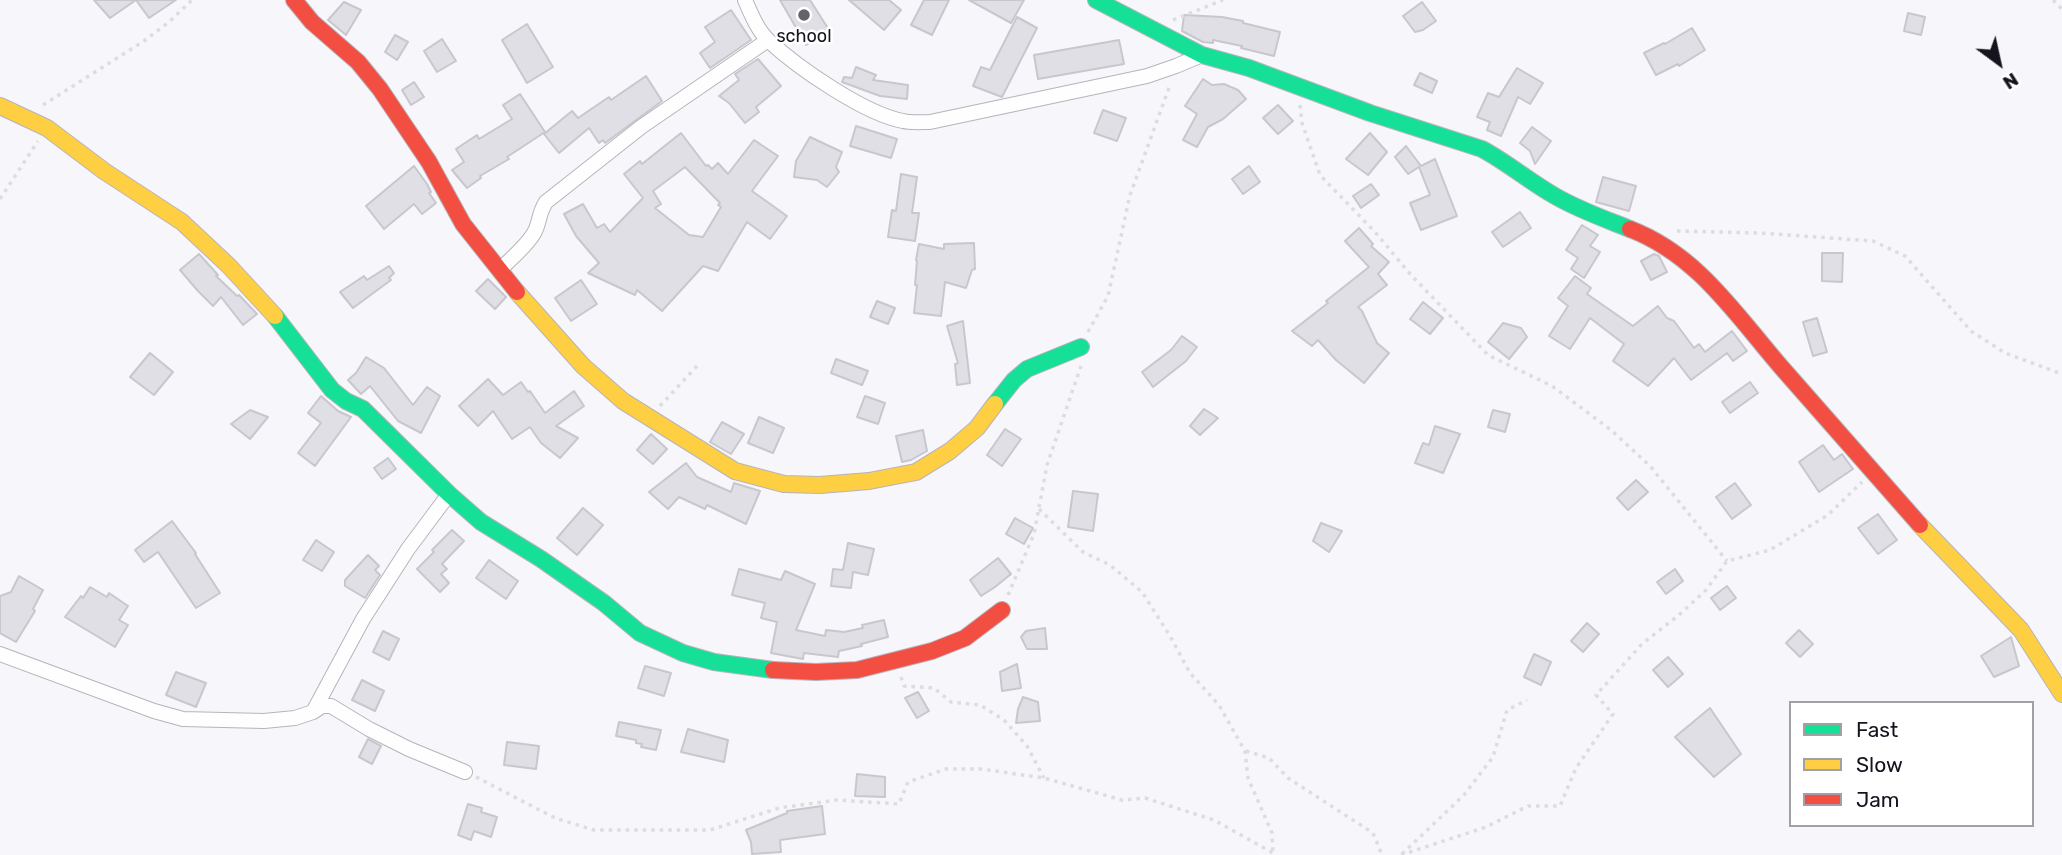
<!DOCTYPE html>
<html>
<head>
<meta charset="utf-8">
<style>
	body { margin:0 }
	#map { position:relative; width:2062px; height:855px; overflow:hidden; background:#f7f6fa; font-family:Rubik,sans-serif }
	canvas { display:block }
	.legend { position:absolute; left:1789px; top:701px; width:245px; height:126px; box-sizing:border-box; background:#fff; border:2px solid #a1a1a5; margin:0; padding:9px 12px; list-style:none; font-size:21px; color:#15131d }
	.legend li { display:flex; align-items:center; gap:14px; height:35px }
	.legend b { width:35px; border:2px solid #a1a1a5 }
	.north { position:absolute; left:1964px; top:28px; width:70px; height:70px; -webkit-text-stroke:5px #fff; paint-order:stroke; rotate:147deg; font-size:19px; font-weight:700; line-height:28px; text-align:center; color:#15131d }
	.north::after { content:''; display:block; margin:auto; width:24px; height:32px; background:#15131d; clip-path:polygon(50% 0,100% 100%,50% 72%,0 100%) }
</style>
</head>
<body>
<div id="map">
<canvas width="2062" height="855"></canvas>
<ul class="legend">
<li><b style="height:9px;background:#16e098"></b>Fast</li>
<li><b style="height:9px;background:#ffcf43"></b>Slow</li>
<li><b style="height:9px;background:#f24e42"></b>Jam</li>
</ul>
<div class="north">N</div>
</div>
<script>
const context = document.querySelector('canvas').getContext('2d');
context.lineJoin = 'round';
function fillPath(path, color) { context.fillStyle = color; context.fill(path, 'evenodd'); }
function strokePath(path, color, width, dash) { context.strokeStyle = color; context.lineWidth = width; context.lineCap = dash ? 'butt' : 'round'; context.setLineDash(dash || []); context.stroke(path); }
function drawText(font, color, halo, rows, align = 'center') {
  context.font = font + ' Rubik,sans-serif'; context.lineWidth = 5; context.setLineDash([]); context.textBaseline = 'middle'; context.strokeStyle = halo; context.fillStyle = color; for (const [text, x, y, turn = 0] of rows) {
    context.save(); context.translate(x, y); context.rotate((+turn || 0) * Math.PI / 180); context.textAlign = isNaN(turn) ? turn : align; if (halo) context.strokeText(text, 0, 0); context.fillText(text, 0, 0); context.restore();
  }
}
const building = new Path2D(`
	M94 0H176L149 18 136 0 110 18Z
	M780 0H810L829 30 806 45Z
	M849 0H889L901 10 884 30Z
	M924 0H949L932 35 911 25Z
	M969 0H1024L1011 23Z
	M344 2 361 10 346 35 328 20Z
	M1422 2 1436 21 1423 30 1415 32 1403 16Z
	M731 10 751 40 710 68 700 53 715 42 705 27Z
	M1908 13 1925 17 1921 35 1904 31Z
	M1184 15 1222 17 1243 21V23L1280 32 1274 56 1241 48 1242 46 1213 40V43L1203 42 1182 31Z
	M1017 17 1037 28 1002 97 973 86 981 67 990 70Z
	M527 24 553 67 527 83 502 40Z
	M1692 28 1705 50 1679 66 1678 64 1656 75 1644 53 1664 43 1665 44Z
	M395 35 408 42 397 60 385 52Z
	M442 39 456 61 437 72 424 51Z
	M1119 40 1124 64 1038 79 1034 55Z
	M758 59 781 86 756 107 759 112 745 123 729 103 719 96 739 80 735 74Z
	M856 67 876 75 873 80 908 85 907 99 880 96 842 82 844 77 852 78Z
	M1517 68 1543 83 1530 104 1518 97 1501 136 1487 130 1490 122 1477 117 1488 93 1499 97Z
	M1420 73 1437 81 1432 93 1414 85Z
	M646 76 662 101 605 143 603 140 599 143 589 128 559 153 544 134 572 111 578 118 609 97 611 100Z
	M1203 79 1212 85 1224 84 1238 90 1246 99 1223 119 1208 127 1197 147 1183 140 1197 114 1185 106Z
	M414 82 424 97 411 105 402 90Z
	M520 94 545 132 507 157 509 159 480 176 481 178 467 188 452 170 464 162 456 149 477 135 479 139 512 119 503 105Z
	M1278 105 1293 121 1278 134 1263 118Z
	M1103 110 1126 118 1117 141 1094 133Z
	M856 126 897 139 891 158 850 146Z
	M1532 127 1551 141 1535 164 1530 151 1520 143Z
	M681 133 706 166 708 165 712 169 718 163 728 174 754 140 778 156 752 191 787 216 770 239 747 222 718 271 703 266 662 311 637 290 635 295 588 273 599 263 576 236 564 214 583 204 597 228 604 224 610 232 643 198 624 174 640 161 642 164ZM685 167 720 203 718 205 721 207 703 237 689 235 655 208 661 204 653 191Z
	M1370 133 1387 152 1368 175 1346 159Z
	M810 137 842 152 836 167 839 172 827 187 817 180 794 177 796 161Z
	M1406 146 1421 166 1435 159 1457 216 1421 230 1410 203 1430 195 1419 167 1408 174 1395 157Z
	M414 166 427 184 431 192 429 193 436 203 422 214 414 204 384 229 366 206Z
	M1249 166 1260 182 1243 194 1232 179Z
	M901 174 917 177 912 213H919L915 241 888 237 892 210 896 211Z
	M1603 177 1636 186 1629 211 1596 202Z
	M1371 184 1379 195 1361 208 1353 196Z
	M1520 212 1531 228 1503 247 1492 232Z
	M1582 225 1598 235 1590 246 1600 252 1584 278 1571 269 1578 258 1566 250Z
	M1359 228 1373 244 1371 246 1389 262 1378 274 1387 285 1358 307 1362 311 1377 343 1389 353 1364 383 1336 360 1318 340 1312 346 1292 331 1328 303 1326 301 1369 267 1345 241Z
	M974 243 975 269 972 270 966 288 945 282 941 316 914 313 917 285H915L917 261 916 260 919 244 944 249V244Z
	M1822 253H1843L1842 282 1822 281Z
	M199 254 218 275 216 276 237 296 239 295 257 314 243 325 221 297 213 306 198 291 180 270Z
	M1654 254 1659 256 1667 272 1651 280 1641 261Z
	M389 266 394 273 389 278 391 280 353 308 340 292 364 276 367 280Z
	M1575 276 1591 288 1587 294 1633 326 1658 306 1667 318 1674 321 1694 348 1699 344 1705 352 1732 331 1747 351 1733 361 1727 353 1691 380 1674 358 1648 386 1613 361 1624 344 1590 318 1570 349 1549 336 1568 306 1558 298Z
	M488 279 506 297 495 309 476 291Z
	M581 280 597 304 571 321 555 298Z
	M877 301 895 308 888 324 870 317Z
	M1423 302 1443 318 1430 334 1410 319Z
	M1817 318 1827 352 1813 356 1803 322Z
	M963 321 970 383 957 385 955 364 958 363 947 326Z
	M1503 323 1521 328 1527 337 1509 359 1488 342Z
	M1182 336 1197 347 1186 361 1153 387 1142 372 1171 350Z
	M150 353 173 372 154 395 130 377Z
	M366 357 384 368 413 405 427 387 440 396 421 433 398 421 370 386 361 394 348 380 356 373Z
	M836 359 868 371 862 385 831 373Z
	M488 379 503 395 521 382 528 392 530 391 545 413 574 391 584 406 556 426 578 438 560 458 541 443 530 427 512 439 493 411 478 426 459 406Z
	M1750 382 1758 393 1730 413 1722 402Z
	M321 396 338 411 351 417 315 466 298 453 321 423 308 413Z
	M865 396 885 403 878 424 857 417Z
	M1204 409 1218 418 1200 435 1190 426Z
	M250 410 268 417 250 439 231 424Z
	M1493 410 1510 414 1505 432 1488 427Z
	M759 417 784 428 773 453 748 443Z
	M722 422 744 434 731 454 710 442Z
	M1435 426 1460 434 1443 473 1415 463 1423 443 1429 445Z
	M1005 429 1021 439 1002 466 987 455Z
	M923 430 927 451 911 460 902 462 896 436Z
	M651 434 667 449 653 464 637 450Z
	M1823 445 1834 460 1842 454 1853 469 1819 492 1799 462Z
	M388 458 396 469 382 479 374 468Z
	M686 463 697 477 731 492 734 483 760 491 746 524 707 505 705 509 679 497 668 509 649 492Z
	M1636 480 1648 492 1628 510 1617 498Z
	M1735 483 1751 505 1732 519 1716 497Z
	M1073 491 1098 494 1093 531 1068 527Z
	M583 508 603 525 577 555 557 538Z
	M1878 514 1897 540 1878 554 1858 528Z
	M1015 518 1033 528 1024 544 1006 534Z
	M172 521 196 553 195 554 220 593 196 608 158 552 144 562 135 550Z
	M1321 523 1342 531 1329 552 1313 541Z
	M452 530 464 541 442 564 447 569 441 574 449 583 440 592 417 569 434 552 432 550Z
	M316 540 334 552 322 571 303 560Z
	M848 543 874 549 868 575 853 572 851 588 831 586 833 569 843 570Z
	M368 555 379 566 375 570 380 575 365 598 345 586V580Z
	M998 558 1011 574 995 587 981 596 970 580Z
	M489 560 518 581 506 599 476 578Z
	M739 569 781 580 785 571 815 584 796 630 825 636 826 630 844 632 863 628 862 625 884 620 888 637 861 644 862 646 839 651 838 657 804 653 803 659 771 653 777 622 761 618 765 603 732 595Z
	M1675 569 1683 581 1666 594 1657 582Z
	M19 576 43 590 33 609 35 611 16 642 0 633V596L11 592Z
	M1727 586 1736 598 1720 610 1711 598Z
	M90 587 107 597 109 593 128 606 119 620 128 625 115 647 65 617 81 596 83 598Z
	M1587 623 1599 634 1583 652 1571 641Z
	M1045 628 1047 649H1027L1021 637 1026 631Z
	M1799 630 1813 644 1800 657 1786 643Z
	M383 631 399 639 389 660 373 652Z
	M2011 637 2019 666 1994 677 1981 656Z
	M1534 654 1551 662 1541 685 1524 677Z
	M1668 657 1683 674 1668 687 1653 670Z
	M1017 664 1021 688 1002 691 1000 672Z
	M645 666 671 673 664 696 638 688Z
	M176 672 206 683 196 707 166 695Z
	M362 680 384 691 375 711 352 700Z
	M918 692 929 711 917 718 905 698Z
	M1023 697 1038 702 1040 721 1016 723 1018 709Z
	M1710 708 1741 754 1714 777 1675 737Z
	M619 722 661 730 656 750 641 747 642 744 636 743V740L616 736Z
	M688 729 728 740 724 762 681 752Z
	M368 739 381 746 372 764 359 757Z
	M507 742 539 746 536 769 504 765Z
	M857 774 885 777V797L855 796Z
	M468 804 482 808 481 812 497 817 491 837 474 831 471 840 458 835Z
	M822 806 825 834 780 840 781 852 752 854 751 842 746 830 787 813V811Z`);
fillPath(building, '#e0dfe6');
strokePath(building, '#c8c7ce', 2);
const street = new Path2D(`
	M745 0C751 14 758 31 769 41 798 68 865 114 903 121 911 123 921 122 930 122L1147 76 1176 66 1202 55
	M499 271C510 259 526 247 534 233 540 223 538 214 546 202L641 127 768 40
	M0 654 154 711 183 719 264 721 295 718 313 712 363 619 408 549 449 494
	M313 712 322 706H331L369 729 409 749 465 772`);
const fast = new Path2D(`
	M1096 0 1202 55 1249 68 1370 113 1482 149C1508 163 1530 182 1555 196 1579 210 1605 219 1630 229
	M275 316 332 390 346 401 363 409 449 494 481 522 541 559 604 603 640 633 683 653 714 662 773 670
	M995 404 1014 380 1027 369 1081 347`);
const slow = new Path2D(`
	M0 106 47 128 104 171 182 222 229 266 275 316
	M517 292 583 366 623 401 735 471 784 484 820 485 869 481 916 472 950 451 977 428 995 404
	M1920 525 2021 630 2062 694`);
const jam = new Path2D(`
	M294 0 312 22 358 62 380 89 429 162 463 224 517 292
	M1630 229C1698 255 1736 315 1782 368 1828 420 1874 472 1920 525
	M773 670 816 672 857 670 932 651 965 638 1002 610`);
strokePath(street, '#b6b4bb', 16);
strokePath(fast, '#b6b4bb', 18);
strokePath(slow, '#b6b4bb', 18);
strokePath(jam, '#b6b4bb', 18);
strokePath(new Path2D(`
	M2053 0 2062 9
	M1173 20 1223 0
	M43 105 144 41 169 22 192 0
	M1300 105 1302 123 1320 175 1375 232 1411 275 1488 355 1552 386 1611 430 1650 466 1727 561
	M0 199 38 141
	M1677 231 1760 233 1873 241 1905 256 1971 331 2005 353 2062 374
	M1088 332 1108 296 1130 195 1170 85
	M660 406 697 366
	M1039 509 1083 552 1110 565 1142 592 1170 636 1190 673 1219 705 1245 751 1248 778 1272 833 1273 854
	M1008 595 1034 534 1047 465 1081 366
	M901 677 904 686 934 688 951 702 980 705 1004 720 1027 746 1044 778
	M1246 751 1269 758 1288 778 1373 833 1382 855
	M476 777 555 818 594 830H710L779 808 837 800 899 804 908 782 946 769H981L1044 778 1122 800 1145 798 1214 820 1273 853
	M1402 854 1464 795 1493 757 1507 710 1527 700
	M1401 855 1486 827 1528 806H1560L1576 768 1613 714 1596 695 1642 644 1679 615 1706 590 1727 561 1770 550 1828 515 1862 482`), '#dddcde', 3.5, [3.5, 5]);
strokePath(street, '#fefefe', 14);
strokePath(fast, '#16e098', 16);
strokePath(slow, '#ffcf43', 16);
strokePath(jam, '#f24e42', 16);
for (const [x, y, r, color] of [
	[804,15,7,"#64626a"]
]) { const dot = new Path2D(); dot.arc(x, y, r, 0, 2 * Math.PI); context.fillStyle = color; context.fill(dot); strokePath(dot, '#fff', 2.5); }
drawText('18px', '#15131d', '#fff', [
	["school",804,37]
]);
</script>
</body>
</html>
